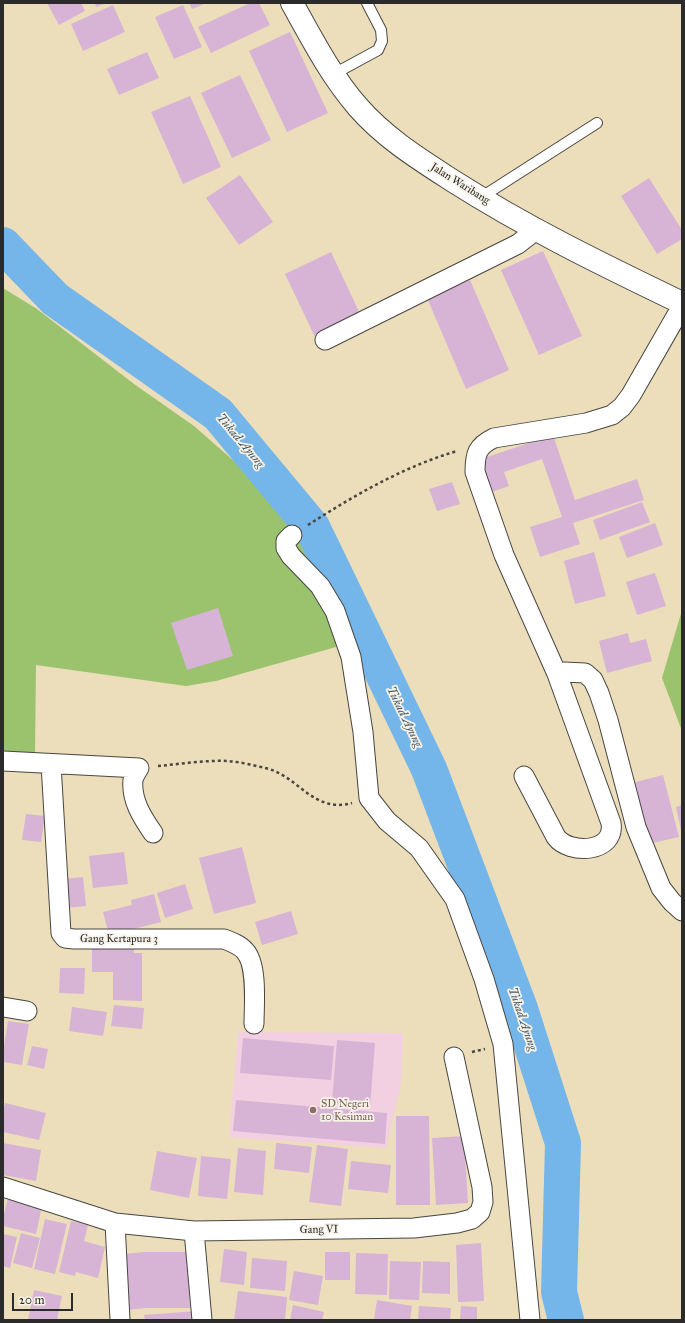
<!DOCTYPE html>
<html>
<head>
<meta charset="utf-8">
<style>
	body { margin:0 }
	#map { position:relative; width:685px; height:1323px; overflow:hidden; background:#eddebb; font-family:"IM FELL Great Primer",serif }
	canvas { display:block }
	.frame { position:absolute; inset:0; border:4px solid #2b2b2b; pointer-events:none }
	.scale { position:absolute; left:12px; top:1293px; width:61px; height:18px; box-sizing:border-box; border:2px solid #2b2b2b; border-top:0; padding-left:5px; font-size:12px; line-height:14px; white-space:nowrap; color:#2b2b2b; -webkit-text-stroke:3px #f7f3e8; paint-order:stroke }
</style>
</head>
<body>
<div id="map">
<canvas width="685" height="1323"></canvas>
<div class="frame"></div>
<div class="scale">20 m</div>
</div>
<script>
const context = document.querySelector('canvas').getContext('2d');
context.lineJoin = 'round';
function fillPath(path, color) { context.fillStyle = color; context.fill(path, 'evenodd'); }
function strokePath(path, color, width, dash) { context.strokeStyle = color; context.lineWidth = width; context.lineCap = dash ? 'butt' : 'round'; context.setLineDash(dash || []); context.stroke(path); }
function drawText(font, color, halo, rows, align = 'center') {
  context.font = font + ' "IM FELL Great Primer",serif'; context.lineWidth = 3.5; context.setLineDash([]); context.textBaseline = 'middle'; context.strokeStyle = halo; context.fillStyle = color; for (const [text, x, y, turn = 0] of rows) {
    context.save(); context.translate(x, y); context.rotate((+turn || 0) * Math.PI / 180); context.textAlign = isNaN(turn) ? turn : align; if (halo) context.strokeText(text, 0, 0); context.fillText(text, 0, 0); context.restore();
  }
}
fillPath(new Path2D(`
	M238 1032 403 1033 401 1084 386 1148 229 1137Z`), '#f2cfe1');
fillPath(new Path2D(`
	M3 288 37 309 134 384 194 426 266 489 301 542 332 619 336 647 216 681 186 686 36 665 35 756 3 753Z
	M682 610V731L662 678Z`), '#9bc26d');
strokePath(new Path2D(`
	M3 245 55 299 218 414 312 527 429 769 520 1009 563 1143 559 1292 566 1320`), '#74b6e9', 36);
fillPath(new Path2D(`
	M47 3H81L85 11 59 25Z
	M95 3H107L96 7Z
	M189 3H207L192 9Z
	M250 3H259L270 25 211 53 198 27Z
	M113 5 125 32 83 51 71 24Z
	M183 5 202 47 174 59 155 17Z
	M290 32 328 113 287 132 249 51Z
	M147 52 159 78 119 95 107 69Z
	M240 75 271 140 232 158 201 93Z
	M190 96 221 167 183 184 151 112Z
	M240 175 273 222 239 245 206 198Z
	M649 178 682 230V239L657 254 621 196Z
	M543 251 582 336 539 355 501 270Z
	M331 252 361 316 315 337 285 274Z
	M470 280 509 370 466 389 427 298Z
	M553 435 575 500 637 479 644 500 573 523 580 544 540 557 530 527 562 517 542 459 504 472 509 486 489 493 478 460Z
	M452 482 460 504 437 511 429 489Z
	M642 502 650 522 600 540 593 520Z
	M655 523 663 545 627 558 619 537Z
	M594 552 606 596 575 604 564 561Z
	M655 573 666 606 637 615 626 582Z
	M218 608 233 656 187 670 171 623Z
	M628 633 630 643 646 639 652 661 607 673 599 641Z
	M663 775 679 837 648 844 632 783Z
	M682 805V829L681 830 676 807Z
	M26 814 45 816 41 842 22 840Z
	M242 847 256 903 214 914 199 858Z
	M124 852 128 884 93 888 89 856Z
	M83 877 86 906 66 908 63 879Z
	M185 884 193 909 165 918 157 893Z
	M154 894 161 922 109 935 103 912 132 905 131 900Z
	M291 911 298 934 262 945 255 922Z
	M92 947H134V953H142V1001L113 1000V972H92Z
	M60 968H85L84 994 59 993Z
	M114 1005 144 1008 142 1029 111 1026Z
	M72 1007 107 1012 103 1036 69 1031Z
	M8 1021 29 1024 22 1065 3 1062V1052Z
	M243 1038 334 1046 331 1080 240 1073Z
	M337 1040 375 1043 370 1106 332 1103Z
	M32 1046 48 1049 44 1069 27 1065Z
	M236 1100 387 1113 385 1144 233 1131Z
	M5 1103 46 1113 39 1140 3 1132V1113Z
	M396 1116H429L430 1205H396Z
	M464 1136 468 1203 436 1205 432 1138Z
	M3 1143 41 1150 36 1181 3 1175Z
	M276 1143 312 1147 309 1173 274 1169Z
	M317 1145 348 1149 341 1206 309 1202Z
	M238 1148 266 1151 263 1195 234 1192Z
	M157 1151 197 1158 189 1198 150 1190Z
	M201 1156 231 1159 227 1199 198 1196Z
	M351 1161 391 1165 388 1193 348 1189Z
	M8 1198 42 1206 36 1234 3 1226V1218Z
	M45 1219 67 1224 55 1274 34 1269Z
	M71 1221 88 1225 84 1241 105 1247 98 1278 76 1272 75 1276 59 1272Z
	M21 1233 40 1238 32 1268 13 1263Z
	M3 1234 17 1237 10 1268 3 1266Z
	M481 1243 484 1301 458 1302 456 1245Z
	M224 1249 247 1252 244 1285 220 1282Z
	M144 1252H187L190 1308H147L127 1310 124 1254Z
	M325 1252H350V1280H325Z
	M356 1253 388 1254 387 1295 355 1294Z
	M252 1258 287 1261 285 1291 250 1288Z
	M390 1261 421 1262 419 1300 389 1299Z
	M423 1261 450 1262V1294L422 1293Z
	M294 1271 323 1276 318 1305 289 1300Z
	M34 1290 62 1296 57 1320H28Z
	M238 1291 287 1297 285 1320H234Z
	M377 1300 412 1306 410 1320H374Z
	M293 1305 324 1312 322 1320H290Z
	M419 1306 451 1308 450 1320H418Z
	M461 1306 477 1307V1320H460Z
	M197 1311V1320H145L144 1315Z`), '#d7b3d6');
const service = new Path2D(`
	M332 75 378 50 382 41 381 30 367 3
	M480 198 597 123`);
const minor = new Path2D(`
	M325 340 518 244 536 230
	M292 535 286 541V548L291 556 320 586 335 611 351 657 363 732 369 798 387 821 419 848 455 899 484 979 503 1044 530 1320
	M557 674 564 672 585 673 593 680 599 693 608 720 636 827 661 888 672 902 682 911
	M3 761 139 768C137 771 134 776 133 780 131 800 142 817 153 833
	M51 764 61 933 65 938 74 939H224C232 942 240 945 245 951 258 965 254 1006 254 1024
	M524 776 556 837C569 855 616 853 611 823L557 674 504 555 475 472C475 454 477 446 494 438L586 423 612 415 622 407 631 395 682 306
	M3 1007 27 1011
	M3 1187 115 1223 194 1231 414 1228 457 1223 472 1219 480 1212 483 1202 482 1187 454 1057
	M115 1223 120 1320
	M194 1231 202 1320`);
const tertiary = new Path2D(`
	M292 3C312 39 331 76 358 107 385 138 419 159 453 181 527 228 603 265 682 303`);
strokePath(service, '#484641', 12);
strokePath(minor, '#484641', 21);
strokePath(tertiary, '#484641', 24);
strokePath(new Path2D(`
	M308 525C355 495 403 467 457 451
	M158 766C181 764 205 760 228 761 240 762 253 765 265 768 298 775 313 814 352 803
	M472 1052 485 1049`), '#484641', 2.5, [3, 3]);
strokePath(service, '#fff', 10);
strokePath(minor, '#fff', 19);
strokePath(tertiary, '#fff', 22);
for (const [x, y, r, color] of [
	[313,1110,4,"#8d6e63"]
]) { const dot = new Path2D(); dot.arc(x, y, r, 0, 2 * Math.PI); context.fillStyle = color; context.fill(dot); strokePath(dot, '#f7f3e8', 1.5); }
drawText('11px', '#2b2b2b', '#f7f3e8', [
	["Jalan Waribang",460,184,32],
	["Gang Kertapura 3",119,939],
	["Gang VI",319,1230,-1]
]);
drawText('11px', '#785e54', '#f7f3e8', [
	["SD Negeri",321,1104],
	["10 Kesiman",321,1117]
], 'left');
drawText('italic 12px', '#415564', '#f7f3e8', [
	["Tukad Ayung",240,441,50],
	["Tukad Ayung",404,717,64],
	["Tukad Ayung",522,1019,71]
]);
</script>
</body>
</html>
